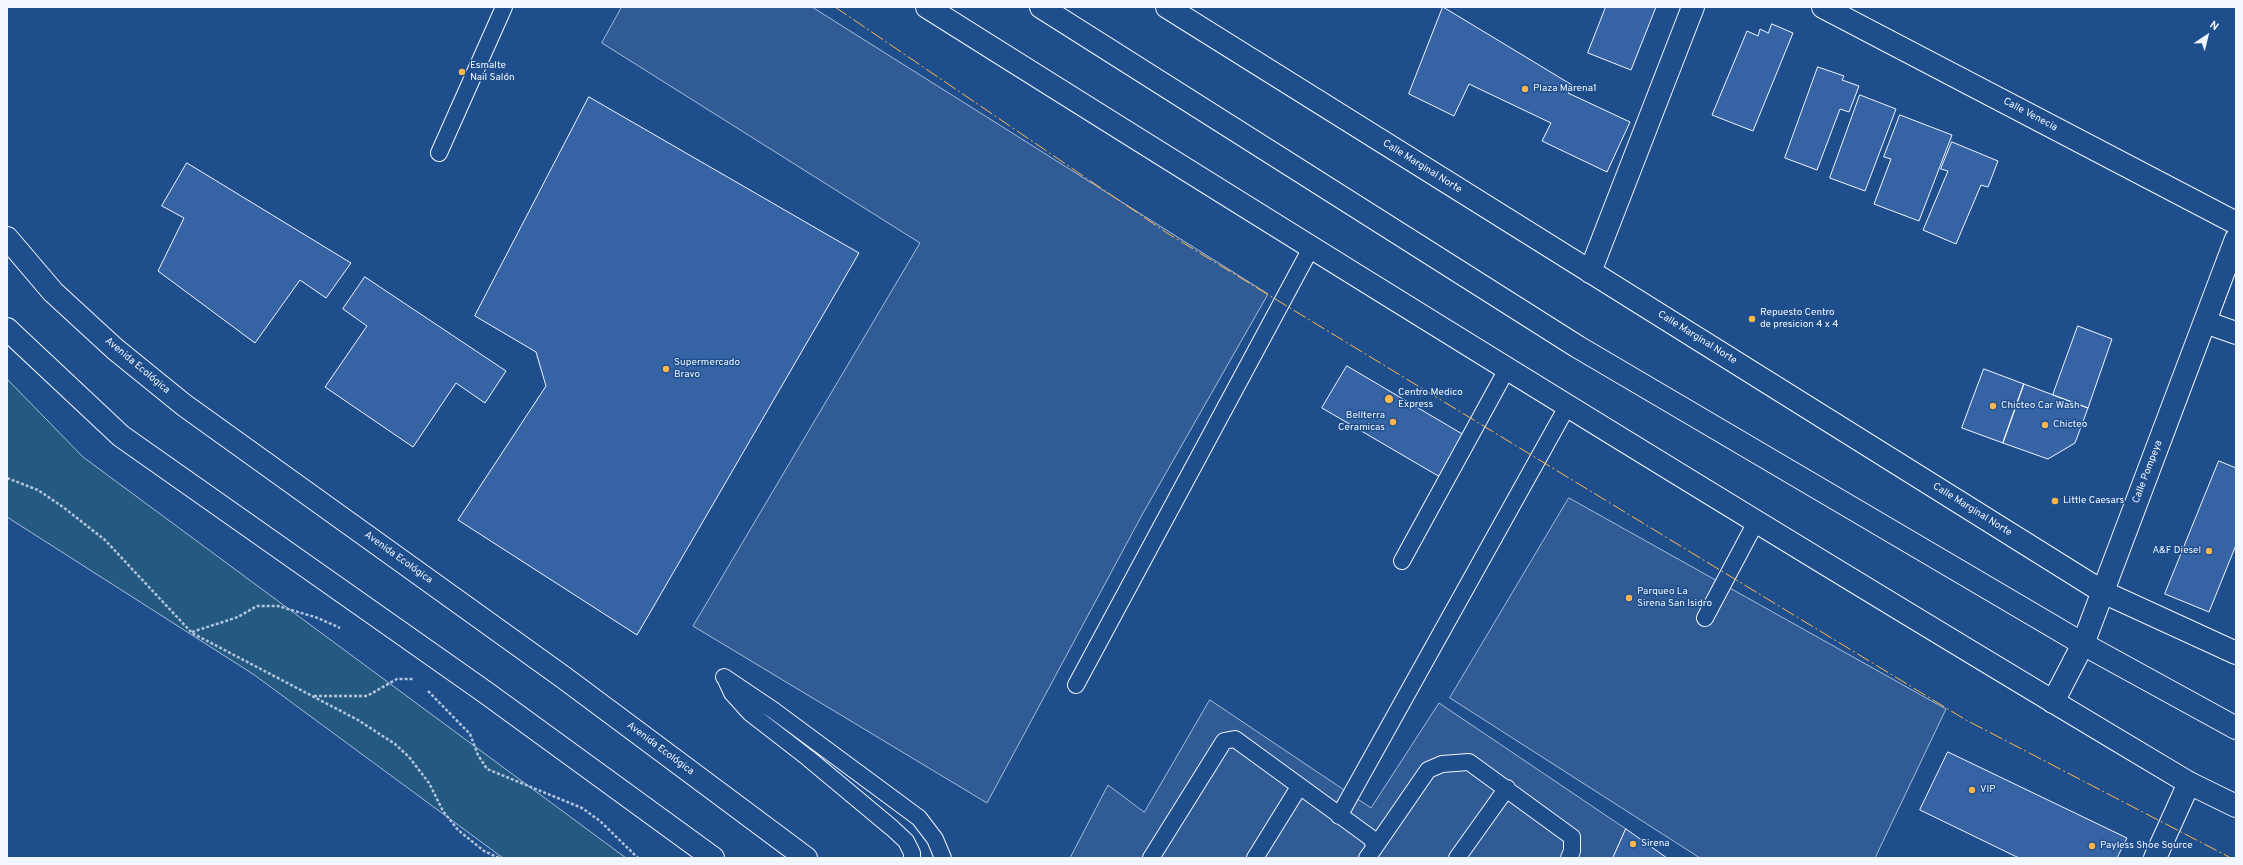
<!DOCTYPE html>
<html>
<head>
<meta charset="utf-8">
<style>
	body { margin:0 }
	#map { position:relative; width:2243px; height:865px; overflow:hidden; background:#1f4e8c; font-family:Overpass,sans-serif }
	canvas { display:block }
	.frame { position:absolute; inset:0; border:8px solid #f2f6ff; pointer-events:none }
	.north { position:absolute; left:2187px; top:16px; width:40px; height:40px; -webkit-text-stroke:3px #1f4e8c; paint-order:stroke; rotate:35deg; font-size:11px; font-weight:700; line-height:16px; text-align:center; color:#f2f6ff }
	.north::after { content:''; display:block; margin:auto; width:14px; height:18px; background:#f2f6ff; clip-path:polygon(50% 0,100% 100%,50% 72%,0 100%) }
</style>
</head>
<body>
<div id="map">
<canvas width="2243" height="865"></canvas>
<div class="frame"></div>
<div class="north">N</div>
</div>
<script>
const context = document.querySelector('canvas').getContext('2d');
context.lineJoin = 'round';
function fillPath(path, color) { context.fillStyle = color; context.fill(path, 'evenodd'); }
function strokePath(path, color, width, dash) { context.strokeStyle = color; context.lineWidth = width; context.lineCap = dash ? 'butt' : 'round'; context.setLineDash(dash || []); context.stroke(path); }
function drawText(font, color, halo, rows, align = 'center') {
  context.font = font + ' Overpass,sans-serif'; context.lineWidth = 3; context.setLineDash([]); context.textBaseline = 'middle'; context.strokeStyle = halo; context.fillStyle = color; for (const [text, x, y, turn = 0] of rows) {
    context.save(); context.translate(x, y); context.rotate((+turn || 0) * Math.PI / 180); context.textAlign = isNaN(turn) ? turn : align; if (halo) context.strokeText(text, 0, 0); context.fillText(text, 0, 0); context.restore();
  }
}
const green = new Path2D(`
	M7 379 83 457 626 858H503L253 674 7 517Z`);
fillPath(green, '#245a82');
strokePath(green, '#a8bbd7', 1);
const parking = new Path2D(`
	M622 7H812L1268 294 1142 515 987 803 693 626 920 243 602 43Z
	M1569 498 1946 709 1875 858H1700L1450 698Z
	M1210 700 1371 808 1439 703 1626 829 1613 858H1070L1108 785 1144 812Z`);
fillPath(parking, '#305b95');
strokePath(parking, '#a8bbd7', 1);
const building = new Path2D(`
	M1443 7 1572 85 1568 93 1630 122 1607 172 1542 141 1551 123 1469 84 1454 116 1409 94Z
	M1606 7H1656L1631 70 1588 53Z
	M1772 24 1793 33 1753 131 1712 115 1747 31 1758 36 1760 29 1768 33Z
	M1818 67 1844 76 1842 80 1859 86 1849 112 1840 109 1817 170 1785 158Z
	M1860 95 1896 109 1865 191 1830 178Z
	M589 97 859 253 637 635 458 520 546 386 536 352 475 316Z
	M1900 115 1952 135 1919 221 1874 204 1891 159 1884 157Z
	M1952 142 1998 161 1988 187 1981 185 1956 244 1923 230 1948 171 1941 169Z
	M187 163 351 263 326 298 300 280 255 343 158 271 184 218 162 206Z
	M365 277 506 371 485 403 456 383 413 447 325 387 367 326 343 309Z
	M2078 326 2112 339 2088 408 2053 395Z
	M1347 366 1464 435 1440 477 1322 408Z
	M1984 369 2024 384 2003 443 1962 428Z
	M2024 384 2088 408 2075 443 2048 459 2003 443Z
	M2219 461 2236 468V545L2209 612 2165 594Z
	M1948 752 2127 838 2117 858H2019L1920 810Z
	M1626 829 1667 858H1613Z`);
fillPath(building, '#3563a3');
strokePath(building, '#f2f6ff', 1);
const service = new Path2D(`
	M439 153 504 7
	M1402 561 1507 369
	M1705 618 1756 522
	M724 677 773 710 919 818 935 839 943 858
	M726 680 732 693 750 713 808 758 892 828 906 841 912 853V858
	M1076 685 1311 248
	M1339 816 1568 405
	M1375 847 1428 770 1442 764 1469 762 1572 837V851L1569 858
	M1151 858 1224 741 1235 739 1371 838 1375 847 1367 858
	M1255 858 1299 787
	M1457 858 1507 788`);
const minor = new Path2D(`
	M1167 7 2103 592 2236 653
	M1823 7 2236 223
	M1590 272 1693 7
	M2205 322 2236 333
	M2053 702 2083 644 2236 239
	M2155 858 2189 783`);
const primary = new Path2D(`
	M927 7C1345 270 1765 530 2189 783L2236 806
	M1041 7 1578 347 2083 644 2236 728
	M7 238 53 292 115 349 184 405 563 677 806 858
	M7 329 121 436 485 692 713 858`);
strokePath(service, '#f2f6ff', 18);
strokePath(minor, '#f2f6ff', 24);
strokePath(primary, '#f2f6ff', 24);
strokePath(new Path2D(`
	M7 478 38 490 63 507 105 540 192 633 358 720 395 744 409 757 429 783 443 811 458 830 484 851 499 858
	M192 632 238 617 257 606H278L318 618 340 628
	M428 691 470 734 478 755 487 769 582 808 600 821 638 858
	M314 696H367L397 679H414`), '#b3c4dc', 2.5, [3, 2]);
strokePath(service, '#1f4e8c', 16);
strokePath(minor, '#1f4e8c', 22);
strokePath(primary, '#1f4e8c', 22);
strokePath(new Path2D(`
	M835 7 1167 233 1966 720 2231 858`), '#ffb74d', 1, [14, 3, 2, 3]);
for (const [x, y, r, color] of [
	[462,72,4,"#ffb74d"],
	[1525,89,4,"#ffb74d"],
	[1752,319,4,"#ffb74d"],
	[666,369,4,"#ffb74d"],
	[1389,399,5,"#ffb74d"],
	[1993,406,4,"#ffb74d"],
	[1393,422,4,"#ffb74d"],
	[2045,425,4,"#ffb74d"],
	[2055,501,4,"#ffb74d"],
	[2209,551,4,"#ffb74d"],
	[1629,598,4,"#ffb74d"],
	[1972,790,4,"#ffb74d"],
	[1633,844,4,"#ffb74d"],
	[2092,846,4,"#ffb74d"]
]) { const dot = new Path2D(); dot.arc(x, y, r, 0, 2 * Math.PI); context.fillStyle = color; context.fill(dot); strokePath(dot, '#1f4e8c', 1.5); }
drawText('10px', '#f2f6ff', '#1f4e8c', [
	["Esmalte",470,66],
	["Nail Salón",470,78],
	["Plaza Marena1",1533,89],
	["Repuesto Centro",1760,313],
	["de presicion 4 x 4",1760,325],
	["Supermercado",674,363],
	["Bravo",674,375],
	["Centro Medico",1398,393],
	["Express",1398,405],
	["Chicteo Car Wash",2001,406],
	["Bellterra",1385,416,"right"],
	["Ceramicas",1385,428,"right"],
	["Chicteo",2053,425],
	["Little Caesars",2063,501],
	["A&F Diesel",2201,551,"right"],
	["Parqueo La",1637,592],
	["Sirena San Isidro",1637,604],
	["VIP",1980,790],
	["Sirena",1641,844],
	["Payless Shoe Source",2100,846]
], 'left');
drawText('10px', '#f2f6ff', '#1f4e8c', [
	["Calle Venecia",2030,115,28],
	["Calle Marginal Norte",1422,167,32],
	["Calle Marginal Norte",1697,338,32],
	["Avenida Ecológica",137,366,40],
	["Calle Pompeya",2148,472,-69],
	["Calle Marginal Norte",1972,510,32],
	["Avenida Ecológica",398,558,36],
	["Avenida Ecológica",660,749,37]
]);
</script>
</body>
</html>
